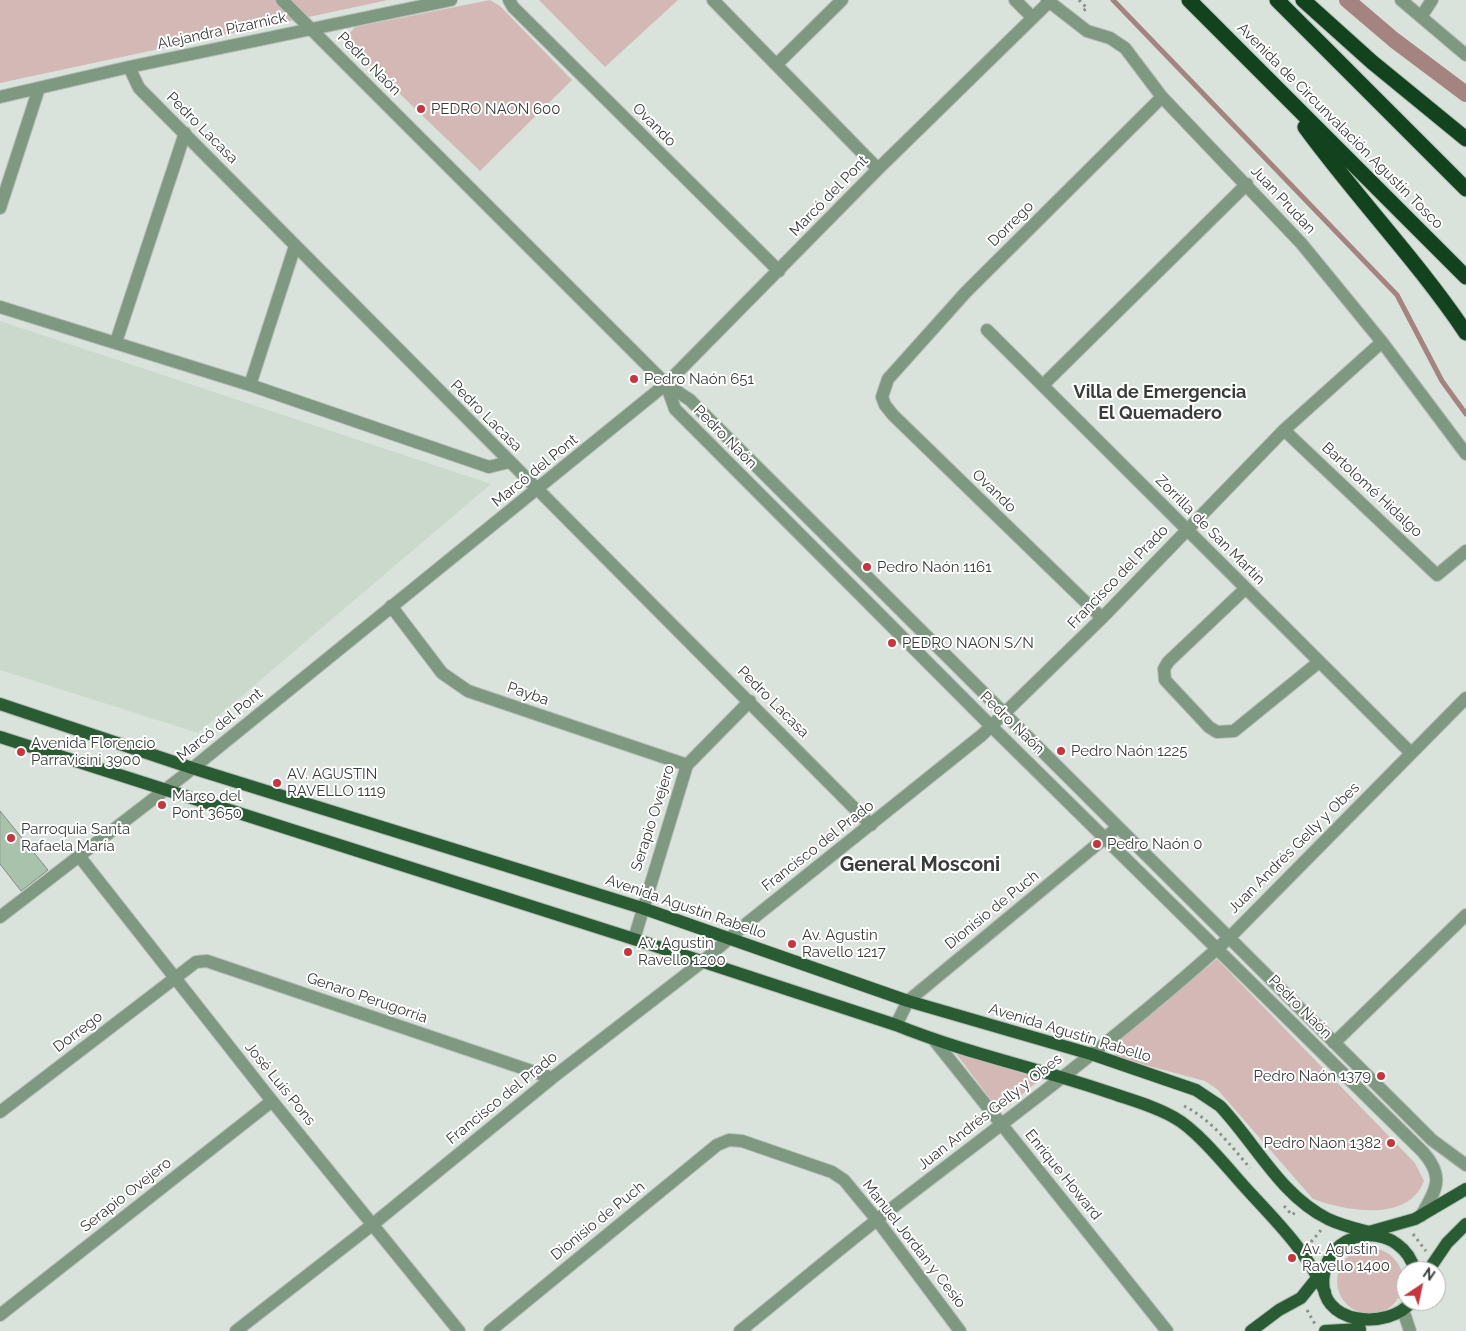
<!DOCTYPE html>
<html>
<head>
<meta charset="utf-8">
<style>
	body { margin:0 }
	#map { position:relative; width:1466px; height:1331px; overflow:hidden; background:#dae3db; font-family:Raleway,sans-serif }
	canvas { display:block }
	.north { position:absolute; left:1396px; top:1261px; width:50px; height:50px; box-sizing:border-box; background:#fff; border:1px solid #b0b1b0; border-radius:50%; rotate:34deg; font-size:14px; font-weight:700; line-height:20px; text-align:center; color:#393d3a }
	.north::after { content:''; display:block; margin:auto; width:18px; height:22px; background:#c6363f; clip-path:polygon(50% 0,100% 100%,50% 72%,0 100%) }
</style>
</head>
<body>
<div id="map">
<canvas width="1466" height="1331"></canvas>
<div class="north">N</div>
</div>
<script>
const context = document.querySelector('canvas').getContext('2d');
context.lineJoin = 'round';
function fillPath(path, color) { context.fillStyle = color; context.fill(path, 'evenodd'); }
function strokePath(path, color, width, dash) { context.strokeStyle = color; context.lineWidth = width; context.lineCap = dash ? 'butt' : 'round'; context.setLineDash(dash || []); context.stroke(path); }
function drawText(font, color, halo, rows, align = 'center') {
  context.font = font + ' Raleway,sans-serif'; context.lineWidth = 4; context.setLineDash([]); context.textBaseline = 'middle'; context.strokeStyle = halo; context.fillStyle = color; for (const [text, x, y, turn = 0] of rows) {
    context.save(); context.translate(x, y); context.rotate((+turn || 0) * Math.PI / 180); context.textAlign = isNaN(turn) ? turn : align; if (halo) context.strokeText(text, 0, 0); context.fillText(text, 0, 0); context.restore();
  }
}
fillPath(new Path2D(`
	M0 321 491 484 198 733 0 670Z`), '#cad9cb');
fillPath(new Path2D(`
	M0 0H388L0 83Z
	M490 0 500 6 572 80 480 171 351 47 348 35 355 27Z
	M539 0H678L605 67Z
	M1217 959 1415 1163 1424 1181C1408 1223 1346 1211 1313 1199L1217 1089 1205 1081 1115 1057 1112 1045Z
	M955 1052 1041 1079 1000 1112Z
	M1337 1281a33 33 0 1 1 66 0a33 33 0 1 1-66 0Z`), '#d4b8b6');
strokePath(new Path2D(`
	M1113 0 1397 295 1442 381 1466 414`), '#a58381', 5);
strokePath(new Path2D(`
	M1347 0 1394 40 1466 94`), '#a58381', 16);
const building = new Path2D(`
	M0 811 48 870 21 891 0 864Z`);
fillPath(building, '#a8c2ab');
strokePath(building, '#828a83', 1);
const minor = new Path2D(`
	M282 0 666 384 690 400 1432 1140 1466 1165
	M509 0 513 7 779 271
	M713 0 878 169
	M1015 0 1032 17
	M1047 0 1087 31 1110 38 1125 48 1162 97 1301 243 1382 342 1466 454
	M1401 0 1466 55
	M1421 17 1432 0
	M777 64 842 0
	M129 67 139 88 871 825
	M0 97 129 67 451 0
	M0 208 39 88
	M0 307 250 385 489 467 509 462
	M987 330 1411 753
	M116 342 185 133
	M666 384 675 409 991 726 1423 1152C1446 1178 1435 1191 1421 1216
	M250 385 295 246
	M1043 385 1247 184
	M1284 430 1437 575 1466 551
	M1245 589 1168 662 1164 669 1165 680 1209 727 1217 732 1234 731 1319 662
	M391 606 442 673 468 691 687 765
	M1102 618 893 415 885 405 882 397 888 379 966 292 1162 97
	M79 856 272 1101 459 1331
	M0 917 183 776 666 384 878 169 1049 2
	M634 939 687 765 750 701
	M896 1025 908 1001 1112 832
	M934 1040 1167 1331
	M1334 1043 1466 915
	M0 1112 196 962 207 961 552 1078
	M1404 1313 1410 1331
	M0 1315 272 1101
	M236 1331 372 1225 552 1078 702 962 746 924 982 735 1102 618 1284 430 1382 342
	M490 1331 717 1145 729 1140 742 1141 832 1172 844 1180 877 1220 960 1331
	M740 1331C786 1294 831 1256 878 1219 997 1127 1118 1039 1229 938L1466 698`);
const major = new Path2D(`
	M0 704 192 768 642 908 908 1001 1091 1054 1196 1090 1220 1106C1256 1144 1280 1195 1328 1219 1345 1227 1362 1230 1380 1235
	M0 737 634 939 896 1025C965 1053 1038 1068 1108 1092 1131 1100 1155 1106 1175 1118 1199 1131 1233 1175 1253 1196 1281 1226 1308 1254 1325 1292
	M1369 1232 1415 1219 1466 1189
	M1428 1271 1447 1243 1466 1224
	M1412 1301C1390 1331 1315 1326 1324 1274 1333 1223 1403 1223 1415 1271
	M1251 1331 1279 1310 1301 1298 1321 1273
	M1325 1331 1360 1329`);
const highway = new Path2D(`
	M1189 0 1466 277
	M1277 0 1466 189
	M1303 0 1372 62 1466 139
	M1305 127C1356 197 1417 260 1466 333`);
strokePath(minor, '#b7beb8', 14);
strokePath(major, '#b7beb8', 14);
strokePath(highway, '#b7beb8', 17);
strokePath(new Path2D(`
	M1079 0 1087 8 1083 11
	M1184 1106C1211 1119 1231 1146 1250 1168
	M1284 1206 1292 1215 1296 1212
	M1413 1234 1426 1251
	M1311 1242 1321 1230
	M1307 1310 1315 1324`), '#8a908b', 3, [2.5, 4]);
strokePath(minor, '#7e9881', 12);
strokePath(major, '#295c33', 12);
strokePath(highway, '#13431e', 15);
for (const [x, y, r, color] of [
	[421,109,5,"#c6363f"],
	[634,379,5,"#c6363f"],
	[867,567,5,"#c6363f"],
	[892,643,5,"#c6363f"],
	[1061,751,5,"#c6363f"],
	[21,752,5,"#c6363f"],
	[277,783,5,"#c6363f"],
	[162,805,5,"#c6363f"],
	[11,838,5,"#c6363f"],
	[1097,844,5,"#c6363f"],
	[792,944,5,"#c6363f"],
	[628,952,5,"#c6363f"],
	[1381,1076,5,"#c6363f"],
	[1391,1143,5,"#c6363f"],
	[1292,1258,5,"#c6363f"]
]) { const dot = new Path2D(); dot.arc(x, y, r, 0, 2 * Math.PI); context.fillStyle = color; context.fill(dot); strokePath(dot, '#fff', 2); }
drawText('15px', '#393d3a', '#fff', [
	["Alejandra Pizarnick",222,31,-12],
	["Pedro Naón",369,64,45],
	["Ovando",654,125,45],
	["Avenida de Circunvalación Agustín Tosco",1340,126,45],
	["Pedro Lacasa",202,128,45],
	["Marcó del Pont",829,196,-46],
	["Juan Prudan",1283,200,47],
	["Dorrego",1011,224,-45],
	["Pedro Lacasa",486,416,45],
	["Pedro Naón",725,437,45],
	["Marcó del Pont",535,471,-39],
	["Bartolomé Hidalgo",1372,490,43],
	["Ovando",994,491,44],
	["Zorrilla de San Martín",1210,530,45],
	["Francisco del Prado",1118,577,-46],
	["Payba",528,694,19],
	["Pedro Lacasa",773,702,45],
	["Pedro Naón",1012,723,44],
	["Marcó del Pont",220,725,-39],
	["Serapio Ovejero",653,818,-72],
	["Francisco del Prado",818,846,-38],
	["Juan Andrés Gelly y Obes",1294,848,-45],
	["Avenida Agustín Rabello",686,907,19],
	["Dionisio de Puch",992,910,-39],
	["Genaro Perugorria",367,998,19],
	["Pedro Naón",1300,1007,45],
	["Dorrego",78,1032,-37],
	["Avenida Agustín Rabello",1070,1033,17],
	["José Luis Pons",280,1084,51],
	["Francisco del Prado",502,1098,-39],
	["Juan Andrés Gelly y Obes",990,1112,-38],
	["Enrique Howard",1063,1175,51],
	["Serapio Ovejero",126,1195,-38],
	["Dionisio de Puch",598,1221,-39],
	["Manuel Jordan y Cesio",914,1244,52]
]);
drawText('15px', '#393d3a', '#fff', [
	["PEDRO NAON 600",431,109],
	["Pedro Naón 651",644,379],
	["Pedro Naón 1161",877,567],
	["PEDRO NAON S/N",902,643],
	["Avenida Florencio",31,743],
	["Parravicini 3900",31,760],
	["Pedro Naón 1225",1071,751],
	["AV. AGUSTIN",287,774],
	["RAVELLO 1119",287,791],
	["Marco del",172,796],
	["Pont 3650",172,813],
	["Parroquia Santa",21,829],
	["Rafaela María",21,846],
	["Pedro Naón 0",1107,844],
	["Av. Agustin",802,935],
	["Ravello 1217",802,952],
	["Av. Agustin",638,943],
	["Ravello 1200",638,960],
	["Pedro Naón 1379",1371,1076,"right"],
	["Pedro Naon 1382",1381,1143,"right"],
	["Av. Agustin",1302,1249],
	["Ravello 1400",1302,1266]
], 'left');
drawText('bold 18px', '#393d3a', '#fff', [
	["Villa de Emergencia",1160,393],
	["El Quemadero",1160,414]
]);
drawText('bold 20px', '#393d3a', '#fff', [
	["General Mosconi",920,865]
]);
</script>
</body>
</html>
